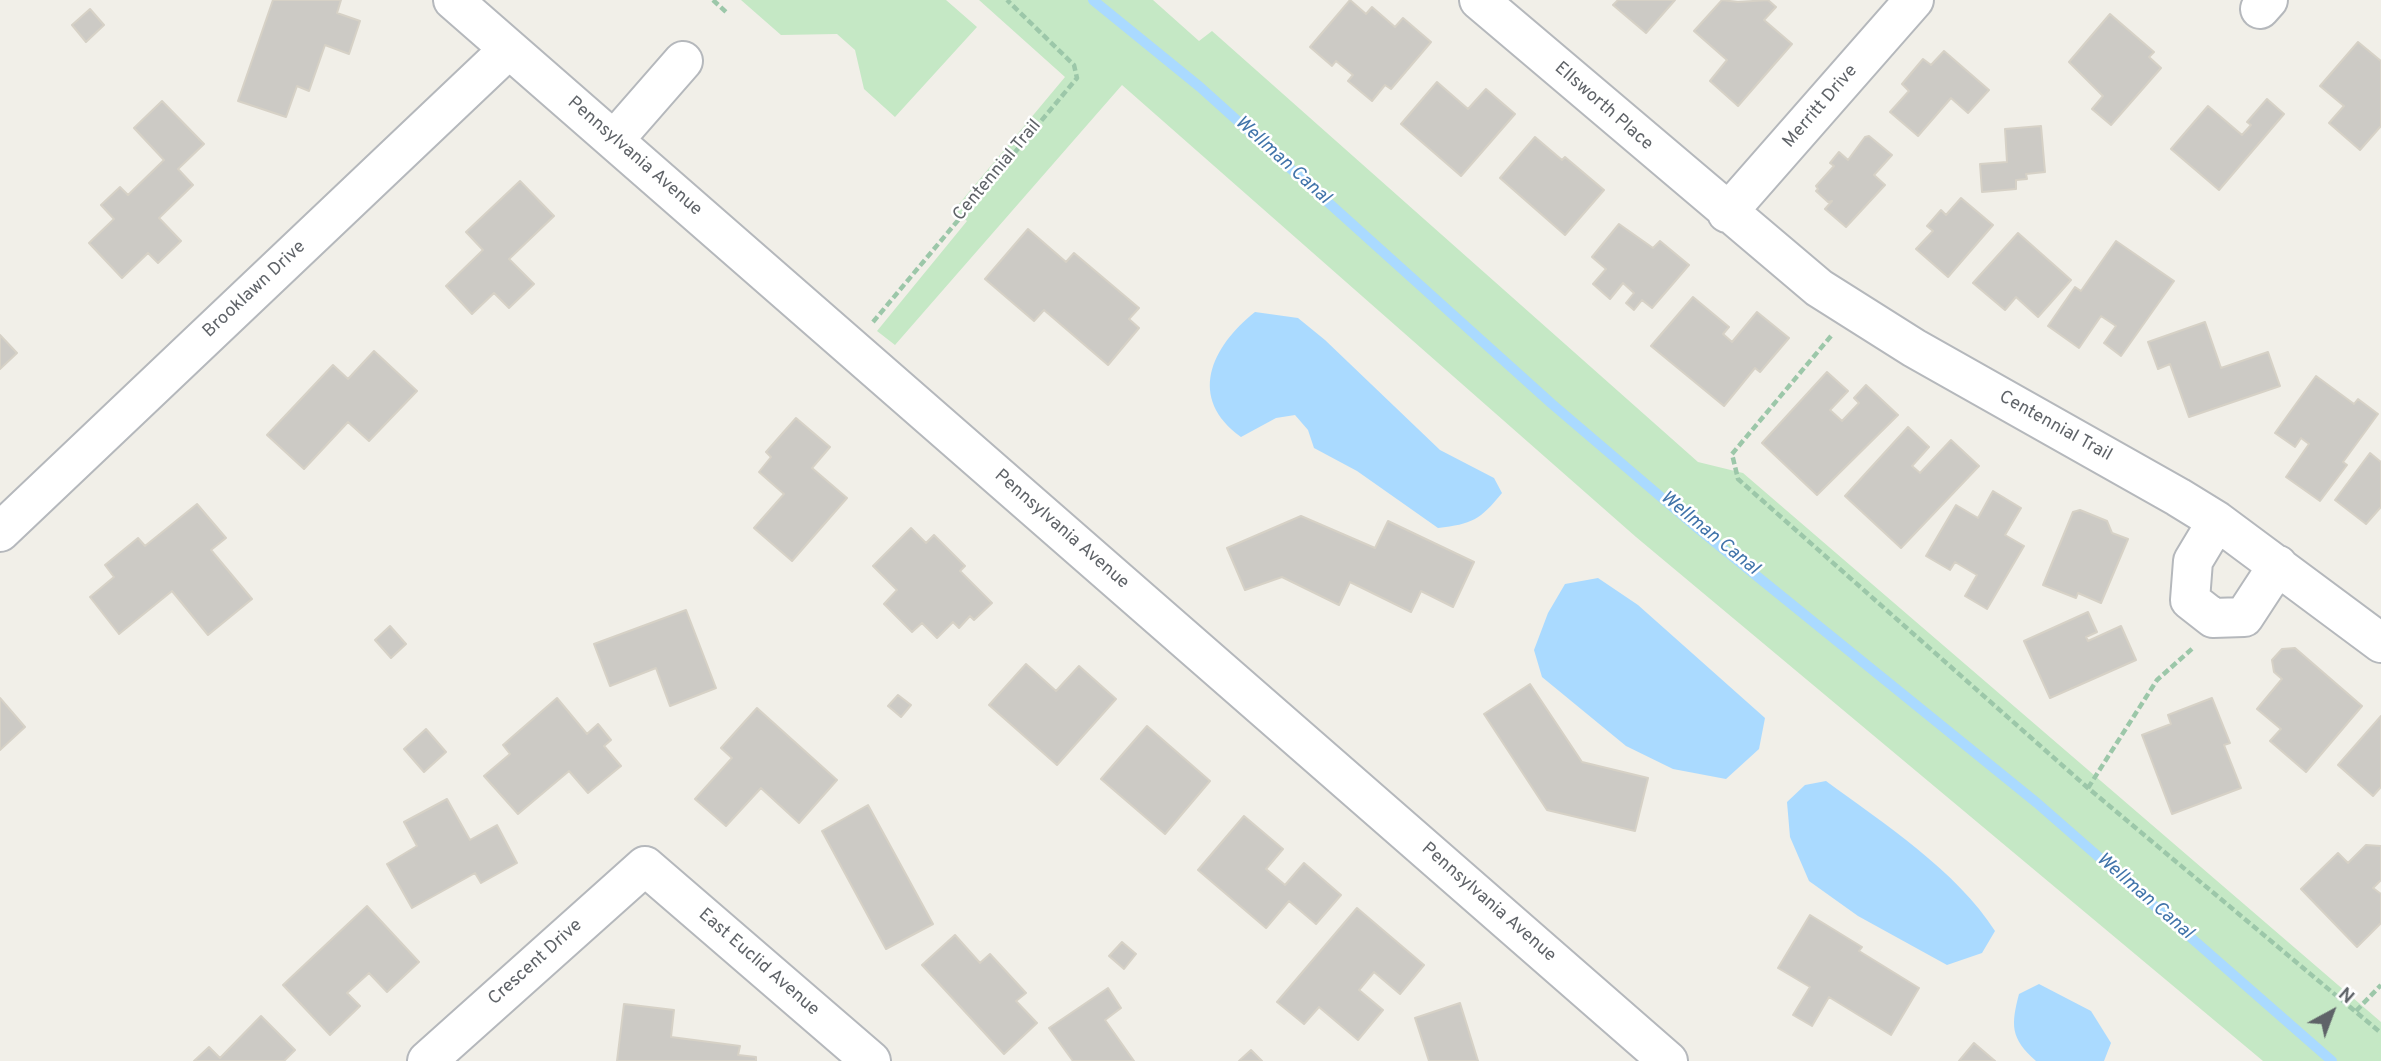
<!DOCTYPE html>
<html>
<head>
<meta charset="utf-8">
<style>
	body { margin:0 }
	#map { position:relative; width:2381px; height:1061px; overflow:hidden; background:#f1efe8; font-family:Overpass,sans-serif }
	canvas { display:block }
	.north { position:absolute; left:2297px; top:977px; width:70px; height:70px; -webkit-text-stroke:5px #fff; paint-order:stroke; rotate:41deg; font-size:19px; font-weight:700; line-height:28px; text-align:center; color:#5f6368 }
	.north::after { content:''; display:block; margin:auto; width:24px; height:32px; background:#5f6368; clip-path:polygon(50% 0,100% 100%,50% 72%,0 100%) }
</style>
</head>
<body>
<div id="map">
<canvas width="2381" height="1061"></canvas>
<div class="north">N</div>
</div>
<script>
const context = document.querySelector('canvas').getContext('2d');
context.lineJoin = 'round';
function fillPath(path, color) { context.fillStyle = color; context.fill(path, 'evenodd'); }
function strokePath(path, color, width, dash) { context.strokeStyle = color; context.lineWidth = width; context.lineCap = dash ? 'butt' : 'round'; context.setLineDash(dash || []); context.stroke(path); }
function drawText(font, color, halo, rows, align = 'center') {
  context.font = font + ' Overpass,sans-serif'; context.lineWidth = 5; context.setLineDash([]); context.textBaseline = 'middle'; context.strokeStyle = halo; context.fillStyle = color; for (const [text, x, y, turn = 0] of rows) {
    context.save(); context.translate(x, y); context.rotate((+turn || 0) * Math.PI / 180); context.textAlign = isNaN(turn) ? turn : align; if (halo) context.strokeText(text, 0, 0); context.fillText(text, 0, 0); context.restore();
  }
}
fillPath(new Path2D(`
	M741 0H946L977 27 895 117 864 89 855 50 837 34 781 35Z
	M979 0H1153L1199 41 1212 31 1698 462 1743 473 2381 1022V1061H2263L1636 537 1122 85 895 345 877 331 967 221 954 210 1065 77Z`), '#c5e8c5');
fillPath(new Path2D(`
	M1255 312 1298 318 1325 340 1440 450 1494 478 1502 493C1480 520 1472 524 1438 528L1357 471 1314 448 1308 430 1295 415 1276 418 1241 437C1187 398 1211 347 1255 312Z
	M1598 578 1638 605 1765 718 1759 749 1726 779 1673 769 1626 746 1542 677 1534 650 1548 613 1565 584Z
	M1826 781C1883 823 1957 871 1995 931L1982 953 1947 965 1858 916 1809 881 1790 837 1787 802 1805 785Z
	M2039 984 2091 1011 2111 1043 2104 1061H2036C2010 1038 2011 1025 2019 994Z`), '#aadaff');
strokePath(new Path2D(`
	M1093 0 1200 87 1552 404 1695 526 2037 803 2332 1061`), '#aadaff', 10);
const building = new Path2D(`
	M273 0H341L337 13 360 21 349 54 325 45 309 91 297 86 286 117 238 101Z
	M1350 0 1366 14 1372 7 1395 27 1403 18 1431 42 1391 89 1385 85 1372 101 1348 81 1353 75 1336 61 1332 66 1310 47Z
	M1618 0H1675L1646 33 1613 5Z
	M1722 0 1738 2 1768 0 1776 7 1764 20 1792 44 1738 106 1710 81 1727 60 1694 31Z
	M90 9 104 25 86 42 72 25Z
	M2110 14 2154 52 2149 57 2161 68 2111 125 2092 109 2103 96 2069 62Z
	M2358 42 2381 61V126L2360 150 2329 123 2344 106 2320 86Z
	M1944 51 1989 90 1968 113 1951 98 1918 136 1890 112 1909 91 1902 84 1923 59 1931 65Z
	M1437 82 1468 109 1486 89 1515 114 1461 176 1401 124Z
	M2267 99 2284 114 2219 190 2171 149 2208 106 2242 135 2251 125 2247 122Z
	M162 101 204 144 178 169 193 185 159 218 181 241 158 263 148 253 122 278 89 243 114 219 101 205 120 187 128 195 164 160 134 128Z
	M2041 126 2045 172 2026 174 2027 179 2016 180V189L1982 192 1980 164 2007 162 2005 129Z
	M1869 136 1892 155 1874 175 1885 185 1846 227 1825 209 1832 201 1828 202 1816 191 1818 189 1816 186 1834 166 1830 163 1839 152 1848 160 1865 137Z
	M1535 137 1562 160 1565 157 1604 190 1565 235 1500 178Z
	M520 181 554 216 509 259 534 284 509 308 494 293 472 314 446 286 483 250 466 232Z
	M1961 198 1993 225 1948 277 1916 249 1933 231 1927 226 1941 210 1946 215Z
	M1619 224 1653 248 1660 241 1689 265 1652 308 1642 300 1634 310 1626 303 1634 293 1623 283 1610 299 1593 284 1606 269 1592 257Z
	M1028 229 1066 262 1074 253 1139 308 1129 319 1139 328 1108 365 1044 310 1034 321 985 279Z
	M2018 233 2071 280 2038 317 2016 297 2005 310 1973 283Z
	M2116 241 2174 281 2121 356 2104 343 2116 326 2101 316 2079 348 2048 326 2075 287 2081 291Z
	M1693 297 1729 327 1723 334 1732 342 1757 312 1789 338 1760 372 1755 368 1724 406 1651 346Z
	M2205 322 2221 368 2268 352 2280 386 2189 417 2170 364 2158 369 2148 342Z
	M0 335 17 353 0 369Z
	M374 351 417 391 369 441 348 422 304 469 267 435 333 365 348 379Z
	M1827 372 1848 391 1830 410 1842 421 1859 403 1854 398 1866 385 1898 415 1817 495 1762 443Z
	M2316 376 2354 404 2358 399 2378 414 2343 462 2347 465 2320 501 2286 477 2309 444 2301 438 2295 447 2275 433Z
	M796 418 830 447 812 468 847 498 792 561 754 528 784 494 759 472 771 457 766 452Z
	M1908 427 1929 447 1912 466 1920 473 1951 440 1979 466 1901 548 1845 496Z
	M2370 453 2381 462V507L2366 524 2335 500Z
	M1993 491 2021 508 2005 535 2024 546 1987 609 1965 596 1977 575 1955 562 1950 570 1926 556 1956 505 1978 518Z
	M197 504 226 538 211 550 252 599 208 635 172 591 119 634 90 597 114 577 105 565 138 538 145 546Z
	M2080 510 2107 521 2112 533 2128 539 2101 603 2078 593 2076 598 2043 585 2073 512Z
	M1301 516 1375 548 1388 521 1474 562 1453 607 1421 591 1411 612 1350 582 1339 605 1282 577 1245 590 1227 548Z
	M911 528 926 543 934 535 965 566 960 571 992 603 974 620 970 616 959 628 953 622 937 638 922 623 912 632 884 604 897 590 873 566Z
	M686 610 716 688 670 706 656 668 610 686 594 644Z
	M2088 612 2097 632 2086 637 2088 641 2121 626 2136 660 2050 698 2024 641Z
	M390 626 406 644 391 658 375 640Z
	M2295 648 2362 706 2306 772 2270 741 2281 729 2257 709 2282 679 2274 672 2272 660 2282 649Z
	M1026 664 1056 691 1079 666 1116 699 1057 765 989 705Z
	M1530 684 1582 762 1648 778 1635 831 1547 810 1484 714Z
	M898 695 911 705 901 717 888 706Z
	M0 698 25 727 0 750Z
	M557 698 587 734 598 724 611 740 604 746 621 766 588 793 569 771 518 814 484 776 510 754 503 745Z
	M2212 698 2230 743 2224 745 2241 788 2172 814 2142 735 2171 724 2168 715Z
	M757 708 837 780 799 823 761 788 726 826 695 799 732 758 721 748Z
	M2381 716V787L2373 796 2338 765Z
	M1147 726 1210 781 1165 834 1101 779Z
	M426 729 446 752 424 772 404 749Z
	M447 799 470 840 497 825 517 863 481 883 475 873 412 908 387 864 417 846 404 822Z
	M868 805 933 924 886 949 822 831Z
	M1244 816 1283 849 1266 869 1285 885 1304 863 1341 895 1316 924 1289 901 1266 928 1198 870Z
	M2366 845 2381 846V880L2373 888 2381 894V923L2357 947 2301 889 2338 853 2348 863Z
	M367 906 419 962 387 992 369 973 347 993 360 1006 330 1035 283 985Z
	M1357 908 1424 965 1400 994 1374 972 1359 990 1383 1010 1358 1040 1319 1007 1304 1024 1277 1002Z
	M1810 915 1862 947 1859 951 1919 988 1891 1035 1829 997 1812 1026 1793 1015 1810 987 1778 968Z
	M955 935 980 963 990 954 1026 993 1016 1001 1037 1023 1004 1054 922 965Z
	M1122 942 1136 954 1124 969 1109 956Z
	M1108 988 1121 1008 1105 1020 1134 1061H1073L1049 1028Z
	M1460 1003 1478 1061H1429L1415 1018Z
	M624 1004 674 1010 671 1037 740 1046 738 1055 756 1057V1061H617Z
	M261 1016 295 1050 284 1061H194L209 1047 220 1058Z
	M1974 1043 1995 1061H1959Z
	M1251 1050 1262 1061H1239Z`);
fillPath(building, '#cccac5');
strokePath(building, '#d6d1c6', 2);
const minor = new Path2D(`
	M453 0 1668 1061
	M1479 0 1819 288 1914 348 2178 497 2217 521 2381 643
	M2260 9 2268 0
	M614 140 683 61
	M1727 213 1914 0
	M2217 521 2193 561 2190 600 2213 618 2244 617 2278 565
	M0 532 509 49
	M427 1061 645 866 871 1061`);
strokePath(minor, '#b5b8bc', 42);
strokePath(new Path2D(`
	M713 0 726 12
	M873 322 1077 78 1074 65 1007 0
	M1831 336 1732 454 1738 479 2088 788 2381 1033
	M2088 788 2157 680 2194 647
	M2356 1011 2381 985`), '#9cc7a9', 4.5, [7, 3.5]);
strokePath(minor, '#fff', 38);
drawText('18px', '#5f6368', '#fff', [
	["Ellsworth Place",1603,107,41],
	["Merritt Drive",1821,107,-49],
	["Pennsylvania Avenue",634,157,41],
	["Centennial Trail",998,171,-50],
	["Brooklawn Drive",255,290,-43],
	["Centennial Trail",2055,427,29],
	["Pennsylvania Avenue",1061,530,41],
	["Pennsylvania Avenue",1488,903,41],
	["Crescent Drive",536,963,-42],
	["East Euclid Avenue",758,963,41]
]);
drawText('italic 19px', '#4174aa', '#fff', [
	["Wellman Canal",1282,161,42],
	["Wellman Canal",1709,534,39],
	["Wellman Canal",2144,897,41]
]);
</script>
</body>
</html>
